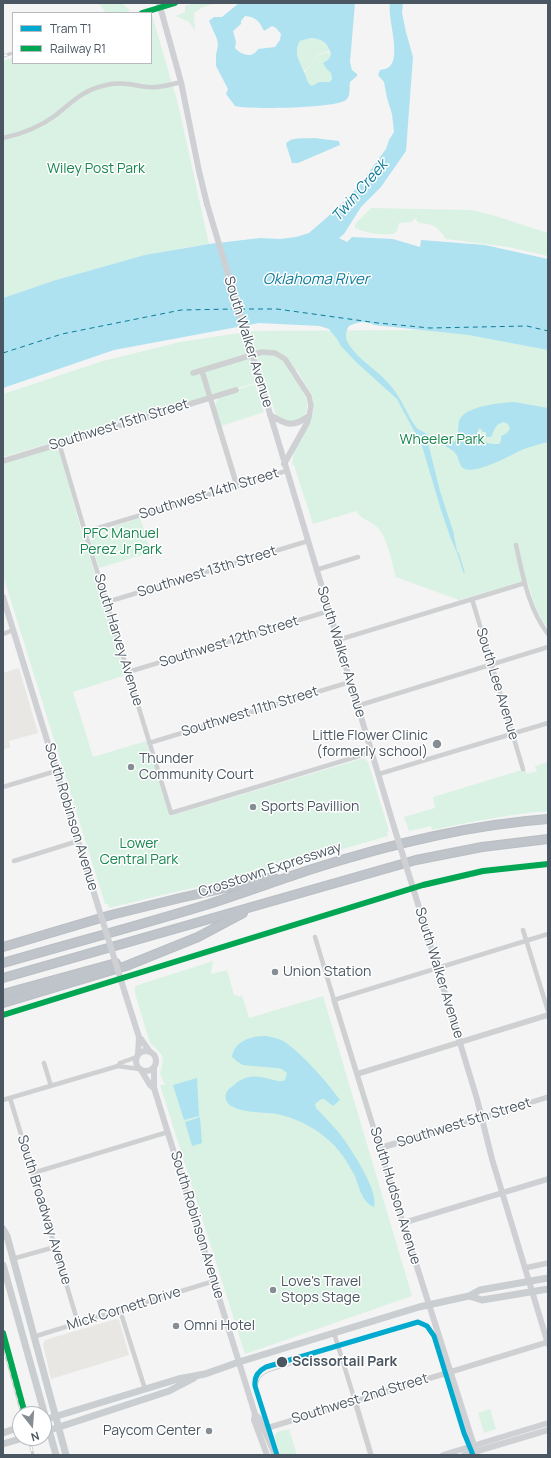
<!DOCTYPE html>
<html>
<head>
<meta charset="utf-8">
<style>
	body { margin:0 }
	#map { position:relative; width:551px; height:1458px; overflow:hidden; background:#f4f4f4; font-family:Manrope,sans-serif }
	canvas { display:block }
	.frame { position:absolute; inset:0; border:4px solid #4a5661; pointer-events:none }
	.legend { position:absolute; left:12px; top:12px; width:140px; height:52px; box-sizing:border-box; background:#fff; border:1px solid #b7bbc0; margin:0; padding:5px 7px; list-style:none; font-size:12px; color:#4a5661 }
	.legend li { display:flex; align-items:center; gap:8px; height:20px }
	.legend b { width:20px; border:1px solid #b7bbc0 }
	.north { position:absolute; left:12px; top:1406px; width:40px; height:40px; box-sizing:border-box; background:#fff; border:1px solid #b7bbc0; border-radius:50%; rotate:163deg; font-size:11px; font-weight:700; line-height:16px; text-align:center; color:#4a5661 }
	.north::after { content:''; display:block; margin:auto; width:14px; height:18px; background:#868d94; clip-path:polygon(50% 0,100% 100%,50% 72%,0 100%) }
</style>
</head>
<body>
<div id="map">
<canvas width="551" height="1458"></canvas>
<div class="frame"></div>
<ul class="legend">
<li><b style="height:5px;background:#00a9ce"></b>Tram T1</li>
<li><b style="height:5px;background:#00a651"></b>Railway R1</li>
</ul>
<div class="north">N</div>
</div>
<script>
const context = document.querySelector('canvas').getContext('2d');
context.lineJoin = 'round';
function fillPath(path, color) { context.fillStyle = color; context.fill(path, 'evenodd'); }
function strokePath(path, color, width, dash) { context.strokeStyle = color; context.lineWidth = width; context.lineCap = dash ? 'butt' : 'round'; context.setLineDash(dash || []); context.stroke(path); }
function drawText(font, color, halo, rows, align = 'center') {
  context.font = font + ' Manrope,sans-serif'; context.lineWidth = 3; context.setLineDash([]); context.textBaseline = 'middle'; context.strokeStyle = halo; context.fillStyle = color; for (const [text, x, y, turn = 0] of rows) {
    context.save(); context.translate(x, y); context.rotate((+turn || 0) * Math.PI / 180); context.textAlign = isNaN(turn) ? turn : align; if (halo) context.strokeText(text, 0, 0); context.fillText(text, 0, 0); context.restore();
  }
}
fillPath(new Path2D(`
	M19 668 38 733 9 741 10 747 3 750V673Z
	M116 1319 119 1320 129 1355 51 1379 43 1344 45 1340Z`), '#e8e7e3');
fillPath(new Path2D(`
	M99 3H121L130 10 126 13H106Z
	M194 3H217L203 7 194 13 195 31 189 22 176 16 185 12V6Z
	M152 15 178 104 209 244C138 254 71 275 3 298V61L13 58V63H151V16Z
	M311 38C320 39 327 42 330 51 310 54 317 62 304 71 298 62 294 52 300 41Z
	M331 52 328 60 329 70 331 73 332 79 330 82H319L312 86 307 82 304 73C316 62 311 54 331 52Z
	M371 208 471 210 492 215 548 233V256L508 247 446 239C437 226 434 224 419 223L416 220 417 217 411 222 399 223C398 226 398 230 396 232 389 238 362 232 355 228V224Z
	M548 291V629C537 614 532 598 527 580L459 600 396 577C392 563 387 535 376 526 369 520 361 519 356 511L313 524 294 465H292L294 451 314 410 312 395 297 370 290 372C299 386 315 402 303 418L290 422 279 418 276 415 265 380 3 457V394L103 361 180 342 253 331 420 330Z
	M255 384 264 412 221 426 215 405 218 399 217 396Z
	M53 448 60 452 80 526 126 675 73 692 93 757 146 741 170 816 361 759H365L368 762 389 831 387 832 388 836 257 874 170 893 109 908 108 904H105L3 575V463Z
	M140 518 151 552 99 568 91 542 90 534Z
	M548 762V811C509 814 471 822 432 830L431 826 409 831 404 817 435 808 433 797 525 769 527 774 537 771 535 766Z
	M213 961 211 974 227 970 234 995H237L238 997 242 995 249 1018 323 996 412 1296 245 1354 160 1085H165L160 1074C165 1055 164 1056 150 1043L135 993V986Z
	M490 1409 496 1429 484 1433 478 1413Z
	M289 1429 297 1455H281L275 1439V1435L277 1432Z`), '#d9f2e3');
fillPath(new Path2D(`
	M239 3H355L350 62 352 70 357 74V76L350 82C349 88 351 96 346 100 338 108 248 110 235 106L226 94 228 89 216 66V55L218 45 217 39 209 21 214 17H222ZM245 16C256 17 259 21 264 31L272 26 276 28 281 34 280 40 275 47 258 49C253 59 241 55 235 48L236 42 233 31 241 24V21ZM311 38C322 39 328 43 331 54L328 60 323 63 326 68 331 73 332 79 330 82H319L312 86C306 82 307 78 304 72 300 61 293 54 300 41Z
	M390 3H403L402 13 406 32 413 57 406 151 381 187 361 207 344 234 339 238 347 242 352 237 393 239 420 247 421 240 485 245 548 259V350L469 335 374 325C364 320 359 322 349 326 346 331 345 335 347 341 356 359 377 369 390 385 401 397 406 413 416 427 419 431 425 431 428 436L427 439 440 491 454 534V537L458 555 451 539 441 510 422 446 397 399 356 362 341 346 337 339 329 329 320 326 259 323 114 350 3 388V298L56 280 145 255 209 244 260 238 280 239 296 237 309 233 332 213 358 187 386 149 389 140 394 132 392 114 387 98 384 82 378 75 380 70C383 69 387 69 389 67 402 57 387 18 390 3Z
	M314 138 339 141 340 145 298 163H292L286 144C290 136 306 139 314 138Z
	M514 402 548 408V442C540 444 532 446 524 449 512 454 475 476 463 468 459 465 459 458 456 454 451 447 439 444 432 441V437H437L455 442C456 438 458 434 458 430 459 427 458 423 459 421 464 406 500 403 514 402ZM504 422 508 424 510 429 507 433 501 436V441L499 444C487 444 484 443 477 433L479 429 480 428 483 432H486V437H491C496 428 494 425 504 422Z
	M265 1036C271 1037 278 1038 283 1041 301 1052 327 1082 340 1100L333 1106 324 1099H321L315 1104 316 1108C326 1119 337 1129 345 1141 354 1154 379 1192 374 1207 361 1202 359 1185 354 1174 350 1168 347 1162 343 1156 334 1143 318 1130 303 1123 295 1119 286 1116 277 1114 266 1112 221 1114 226 1094 227 1089 231 1088 234 1085 255 1066 275 1086 285 1080L287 1073 282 1069 276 1068 243 1065 238 1062 232 1057C234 1041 252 1036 265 1036Z
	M197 1078 199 1116 184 1120 173 1085Z
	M200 1117 202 1143 192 1146 185 1122Z`), '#aee2f0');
strokePath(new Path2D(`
	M425 434 432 438
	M458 553 464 572`), '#aee2f0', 1.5);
strokePath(new Path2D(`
	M240 309H277L378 323 430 328 527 326 548 331
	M3 353 62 334 181 310 235 309`), '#0c7c9b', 1, [5, 4]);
const motorway = new Path2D(`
	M3 947 111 915 180 898 274 877
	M3 963C72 943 141 925 209 904 243 893 276 881 309 870 387 845 466 825 548 819
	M3 978 416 860 482 847 548 839
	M3 994 116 963
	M3 1003 126 966 198 937 243 913`);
strokePath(motorway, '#b9bec3', 10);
strokePath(new Path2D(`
	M3 138C22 134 40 127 56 115 71 103 82 91 102 86 120 81 131 85 148 87 159 88 170 85 181 82
	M59 443 85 532 171 813 372 752
	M85 532 286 471
	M516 545C523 576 528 608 548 634
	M316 570 358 557
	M472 599 523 769
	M107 602 308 541
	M3 634 13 630
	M338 640 525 583
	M128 672 329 611
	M357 706 548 647
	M149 743 350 682
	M379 774 548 723
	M3 787 56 771
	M14 861 78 841
	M523 930 548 1011
	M315 937 334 1000 548 934
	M44 1063 51 1086
	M118 1066 120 1063 137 1057
	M10 1098 78 1323
	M3 1100 118 1066 139 1069
	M33 1173 168 1132
	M12 1259 55 1247
	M120 1310 145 1389
	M334 1333 355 1401
	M33 1337 214 1281`), '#ced0d2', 4.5);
strokePath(new Path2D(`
	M202 371 237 486
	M193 373 262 352 275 353 285 359 309 396 311 406 309 416
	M3 461 236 390
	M334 1000 403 1223
	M357 1074 548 1015
	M481 1118 548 1097
	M525 1268 548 1263
	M355 1401 371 1455
	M264 1429 548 1342`), '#ced0d2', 5.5);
strokePath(new Path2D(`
	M159 3 181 82 199 171 207 204
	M258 374 395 830
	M270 415C287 425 292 428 309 416
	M284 464 307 423 309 416
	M3 597 98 906
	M418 904 477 1099 492 1159 548 1344
	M125 993 139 1037 138 1055
	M139 1037 141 1039 150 1052
	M136 1061a10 10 0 1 1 20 0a10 10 0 1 1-20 0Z
	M154 1067V1088L255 1414 259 1418 275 1455
	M141 1070 150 1085 154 1088
	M380 1148 481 1118
	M255 1414 254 1420 267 1455
	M443 1455 548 1423
	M464 1455 548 1430
	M477 1455 403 1223 548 1179`), '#ced0d4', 6);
strokePath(new Path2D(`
	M3 1229 7 1236 66 1455
	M3 1265 56 1455
	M469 1296 482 1300 548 1289
	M44 1420 178 1379 205 1374 239 1362 419 1307 469 1296 480 1290 548 1278
	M44 1432 169 1391 194 1378
	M3 1433 20 1427
	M3 1444 23 1438`), '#caced1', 7);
strokePath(motorway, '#bec4c9', 8);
strokePath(new Path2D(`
	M258 1397C253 1372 269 1372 288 1366 296 1363 303 1357 311 1354`), '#c9cacc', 1);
const rail = new Path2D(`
	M142 13 175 3
	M3 56 13 53
	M3 1015 423 885 483 871 548 864
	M3 1344 22 1414
	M29 1438 33 1455`);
strokePath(rail, '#c9cacc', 3);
strokePath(rail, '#fff', 1.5, [4.5]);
strokePath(new Path2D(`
	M207 204 258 374
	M395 830 418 904
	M98 906 125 993`), '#ced0d4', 6);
strokePath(new Path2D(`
	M142 13 175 3
	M3 1015 423 885 483 871 548 864
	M3 1333 25 1414`), '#00a651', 6);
strokePath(new Path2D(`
	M277 1455 255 1386C254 1377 258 1371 266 1367L418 1322 427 1326 434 1336 464 1433 473 1455`), '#00a9ce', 5);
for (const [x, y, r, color] of [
	[437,744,5,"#868d94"],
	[131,767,4,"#868d94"],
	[253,807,4,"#868d94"],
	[275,972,4,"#868d94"],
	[273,1290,4,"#868d94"],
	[176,1326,4,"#868d94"],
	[282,1362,6,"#4a5661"],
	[209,1431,4,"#868d94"]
]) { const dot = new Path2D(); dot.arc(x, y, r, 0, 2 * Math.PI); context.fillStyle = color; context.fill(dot); strokePath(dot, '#fff', 1.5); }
drawText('14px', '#17864f', '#fff', [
	["Wiley Post Park",96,169],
	["Wheeler Park",442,440],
	["PFC Manuel",121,534],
	["Perez Jr Park",121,550],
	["Lower",139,844],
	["Central Park",139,860]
]);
drawText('14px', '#4a5661', '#fff', [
	["South Walker Avenue",248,342,73],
	["Southwest 15th Street",119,425,-17],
	["Southwest 14th Street",209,494,-17],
	["Southwest 13th Street",207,572,-17],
	["South Harvey Avenue",118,640,73],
	["Southwest 12th Street",229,642,-17],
	["South Walker Avenue",341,652,73],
	["South Lee Avenue",497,684,73],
	["Southwest 11th Street",250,712,-17],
	["South Robinson Avenue",71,817,73],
	["Crosstown Expressway",270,870,-18],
	["South Walker Avenue",439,973,73],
	["Southwest 5th Street",464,1123,-17],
	["South Hudson Avenue",395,1196,73],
	["South Broadway Avenue",44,1210,73],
	["South Robinson Avenue",197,1225,73],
	["Mick Cornett Drive",124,1309,-17],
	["Southwest 2nd Street",360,1399,-17]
]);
drawText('14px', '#4a5661', '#fff', [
	["Little Flower Clinic",428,736,"right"],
	["(formerly school)",428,752,"right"],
	["Thunder",139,759],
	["Community Court",139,775],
	["Sports Pavillion",261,807],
	["Union Station",283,972],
	["Love's Travel",281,1282],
	["Stops Stage",281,1298],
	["Omni Hotel",184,1326],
	["Paycom Center",201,1431,"right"]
], 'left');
drawText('bold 14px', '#4a5661', '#fff', [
	["Scissortail Park",292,1362]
], 'left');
drawText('italic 15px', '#0c7c9b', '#fff', [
	["Twin Creek",360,191,-49],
	["Oklahoma River",316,280]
]);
</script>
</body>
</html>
